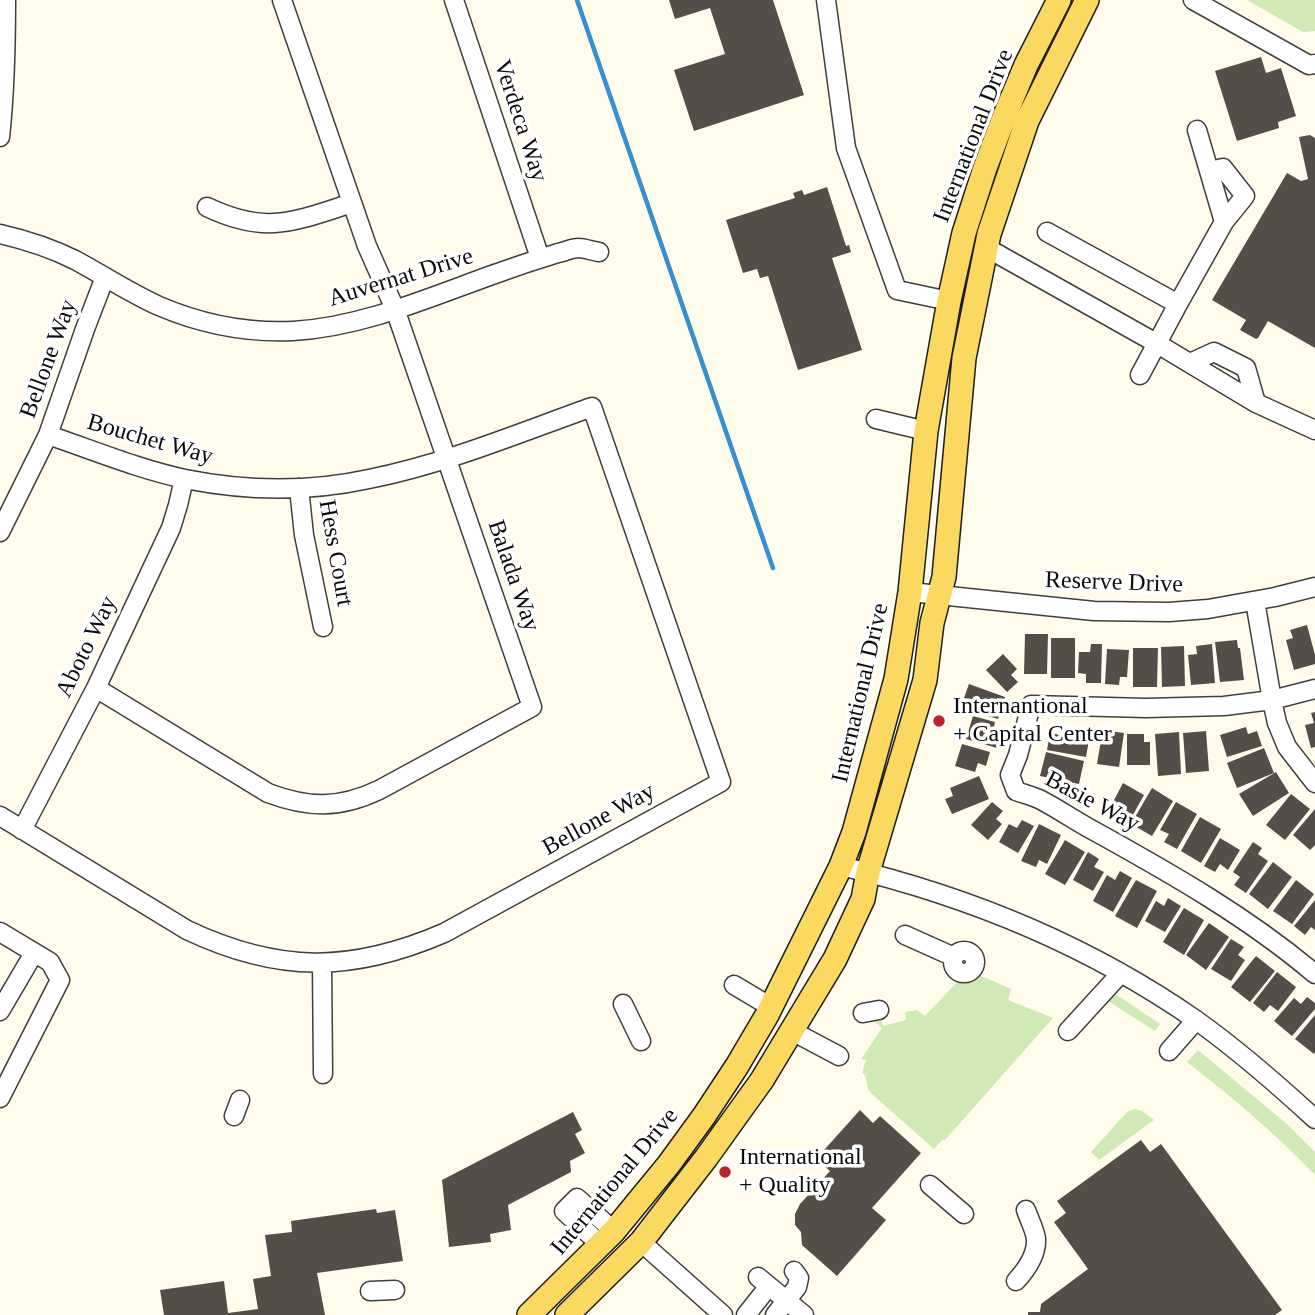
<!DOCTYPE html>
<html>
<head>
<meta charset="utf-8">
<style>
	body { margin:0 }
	canvas { display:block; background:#fffcec }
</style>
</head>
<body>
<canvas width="1315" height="1315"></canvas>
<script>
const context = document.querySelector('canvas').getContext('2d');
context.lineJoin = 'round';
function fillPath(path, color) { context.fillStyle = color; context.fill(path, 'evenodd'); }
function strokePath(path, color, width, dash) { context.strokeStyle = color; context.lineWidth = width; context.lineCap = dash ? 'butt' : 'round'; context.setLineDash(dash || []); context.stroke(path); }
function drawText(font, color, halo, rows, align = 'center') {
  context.font = font + ' Georgia,serif'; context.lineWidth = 7; context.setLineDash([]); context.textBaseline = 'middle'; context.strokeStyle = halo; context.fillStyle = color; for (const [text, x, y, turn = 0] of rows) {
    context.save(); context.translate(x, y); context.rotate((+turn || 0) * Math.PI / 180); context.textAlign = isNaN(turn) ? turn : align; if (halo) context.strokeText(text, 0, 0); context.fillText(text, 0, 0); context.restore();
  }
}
fillPath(new Path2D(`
	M1247 0H1315V31L1303 32Z
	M977 974 1011 989 1008 1000 1053 1018 945 1140 943 1139 934 1149 872 1094 868 1089 865 1075 862 1073 866 1060 861 1059 882 1028 874 1021 881 1017 883 1026 906 1020 905 1012 917 1010 925 1016 960 979C967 980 972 980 977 974Z
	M1114 993 1160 1024 1155 1031 1108 1001Z
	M1198 1050 1288 1125 1315 1152V1175C1276 1134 1232 1097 1187 1062Z
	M1135 1109 1142 1111 1154 1120 1099 1160 1091 1152 1127 1112Z`), '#cfeab5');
strokePath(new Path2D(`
	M577 0 773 568`), '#358fd0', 4.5);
fillPath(new Path2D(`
	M669 0H773L804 95 694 131 674 70 725 54 710 8 675 19Z
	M1261 57 1266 73 1281 68 1296 116 1278 122 1279 128 1237 141 1215 71Z
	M1310 135 1315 138V348L1268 321 1258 338 1256 339 1240 330 1246 320 1212 300 1287 173 1301 181 1308 179 1299 137Z
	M827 187 846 246 849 245 851 252 832 258 862 350 798 370 768 276 760 278 757 269 743 273 726 220 795 198 793 193 802 190 804 195Z
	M1307 625 1315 655V664L1294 670 1286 640 1293 638 1290 630Z
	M1025 634H1048L1047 674H1024Z
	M1051 638H1075V678H1051Z
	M1237 640 1238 648H1240L1244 680 1220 682 1215 642Z
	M1091 644H1102L1101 683H1086V674L1078 673 1079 652H1090Z
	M1212 644 1215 683 1191 685 1188 655 1197 654 1196 646Z
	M1184 646 1185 686 1162 687 1161 647Z
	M1133 648H1158L1157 687H1133Z
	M1107 649 1129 650 1127 677H1120L1119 685 1105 684Z
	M1003 654 1017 669 1011 675 1018 682 1007 692 986 670Z
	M969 684 1005 697 998 719 969 710 972 701 964 698Z
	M1315 712V747L1311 748 1305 725 1314 723 1311 713Z
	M973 716 995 722 993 731 1002 734 997 748 966 739Z
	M1246 727 1248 734 1257 731 1262 746 1227 757 1220 735Z
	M1061 728 1090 734 1086 757 1047 750 1050 733 1060 735Z
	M1109 731 1124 733 1119 767 1097 764 1101 740 1108 741Z
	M1206 731 1209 771 1186 773 1183 733Z
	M1179 732 1181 774 1158 776 1155 734Z
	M1127 734H1144V742H1150V765H1127Z
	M962 744 990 752 986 766 978 763 975 772 955 766Z
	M1264 748 1274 773 1237 788 1227 763Z
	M1046 752 1084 761 1079 784 1040 776Z
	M1276 772 1289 793 1253 816 1239 794Z
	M979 776 989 799 952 814 945 799 953 796 950 788Z
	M1123 783 1144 795 1129 822 1116 814 1119 808 1112 804Z
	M1152 788 1173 801 1152 836 1131 824Z
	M1291 794 1310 809 1285 840 1266 825Z
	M992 802 1003 811 996 819 1002 824 988 840 971 825Z
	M1176 802 1197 814 1177 849 1164 842 1169 834 1160 830Z
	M1315 809V845L1310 850 1293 835Z
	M1200 817 1221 829 1201 863 1181 851Z
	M1022 820 1034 826 1018 853 999 842 1009 824 1017 828Z
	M1039 824 1061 835 1047 864 1039 860 1036 867 1021 861Z
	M1220 838 1240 850 1228 870 1220 864 1215 872 1204 866Z
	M1065 840 1085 852 1065 885 1045 874Z
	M1253 842 1262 848 1258 854 1268 861 1246 893 1234 885 1240 877 1233 872Z
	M1088 852 1099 859 1094 867 1104 872 1093 891 1073 880Z
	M1273 862 1292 877 1268 909 1249 894Z
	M1120 871 1132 878 1113 912 1093 901 1107 875 1115 880Z
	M1136 880 1157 891 1137 928 1115 916Z
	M1296 880 1314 894 1292 924 1273 911Z
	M1168 898 1181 906 1165 932 1145 921 1156 901 1164 906Z
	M1315 900V930L1311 927 1305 935 1294 926Z
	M1184 908 1204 920 1184 955 1163 942Z
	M1209 923 1229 937 1206 970 1186 955Z
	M1231 939 1244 947 1238 955 1245 960 1231 981 1211 969Z
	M1256 956 1275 971 1250 1002 1231 987Z
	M1277 972 1296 987 1278 1011 1270 1005 1264 1012 1253 1003Z
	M1307 997 1315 1003V1009L1292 1036 1274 1021 1294 998 1301 1004Z
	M1315 1015V1052L1314 1054 1295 1039Z
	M860 1110 873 1123 880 1116 921 1153 872 1208 886 1220 837 1276 802 1245 801 1232 795 1225V1214L800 1204 830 1171 816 1159Z
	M573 1112 582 1130 575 1134 585 1153 570 1161 571 1172 508 1205 511 1230 490 1234 491 1242 449 1247 442 1180Z
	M1141 1140 1150 1152 1161 1144 1282 1310 1275 1315H1028V1312H1040L1041 1304 1088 1269 1054 1222 1066 1213 1057 1201Z
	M376 1209 377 1213 395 1210 403 1261 317 1273 325 1315H164L160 1290 224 1281 228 1313 258 1309 253 1279 271 1276 265 1235 292 1232 291 1221Z`), '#554e48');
const minor = new Path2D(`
	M454 0 540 258
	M826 0 846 148 897 290 949 301
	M1193 0 1309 65 1315 64
	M0 137C5 91 6 46 6 0
	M1209 171 1223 168 1245 196 1224 222
	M207 207C266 235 293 222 352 203
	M1047 232 1178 304 1224 222 1197 130
	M0 234C26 240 51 248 75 260 103 275 130 293 159 306 201 324 248 333 293 331 362 327 428 298 492 275 514 267 535 260 558 253 564 252 572 248 578 248 585 248 592 251 599 252
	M987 248 1156 343 1256 403 1315 430
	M1190 363 1214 352 1246 368 1256 403
	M1140 375 1178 304
	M876 419 926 431
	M299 488 304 535 323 627
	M0 532 48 435 85 329 105 277
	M910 592 1094 611 1169 612 1208 609 1275 597 1315 587
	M1255 601 1272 700 1277 723 1287 747 1315 783
	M96 688 268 793C308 808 339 809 379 790L532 707 395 309 367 246 282 0
	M1315 689 1272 700 1224 706 1146 708 1031 705 1018 755 1010 775 1016 791C1024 794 1033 796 1041 800 1060 810 1077 822 1096 832 1172 874 1249 918 1315 974
	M0 816 187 930C278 973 351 973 444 933L721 782 592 407C519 433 445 464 369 479 309 492 245 491 185 479 138 469 93 450 48 435
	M22 830 96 688 171 528 178 505 184 479
	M841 866C968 896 1088 945 1196 1020 1238 1050 1277 1084 1315 1119
	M0 932 50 962 60 980 0 1098
	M905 935 954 957
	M953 962a11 11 0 1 1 22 0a11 11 0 1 1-22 0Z
	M322 963 323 1074
	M734 985 771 1007
	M623 1004 641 1041
	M0 1011 34 953
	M863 1013 879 1010
	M792 1031 839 1056
	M1068 1031 1121 973
	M1169 1051 1196 1020
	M234 1116 240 1100
	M930 1185 964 1214
	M641 1242 723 1315
	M601 1245 564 1211 577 1198 614 1231
	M758 1277 804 1315
	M1016 1281C1026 1270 1037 1255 1036 1239 1035 1230 1029 1219 1026 1210
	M370 1291 395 1290
	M746 1315 769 1286
	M775 1315 797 1287 799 1278 794 1271`);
const major = new Path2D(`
	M529 1315 614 1231 669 1164 704 1116 737 1066 767 1015 841 866 854 832 896 679 910 592 926 431 949 301 964 233 985 168 1005 115 1026 65 1059 0
	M567 1315 641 1242 706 1158 762 1080 835 959 863 899 868 872 925 680 932 623 944 577 964 358 989 234 1027 121 1087 0`);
strokePath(minor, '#3f3f3f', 21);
strokePath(major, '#1d1d1d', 26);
strokePath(minor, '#fff', 18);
strokePath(major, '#fbd85f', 23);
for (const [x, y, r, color] of [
	[939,721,7,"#bf2226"],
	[725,1172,7,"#bf2226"]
]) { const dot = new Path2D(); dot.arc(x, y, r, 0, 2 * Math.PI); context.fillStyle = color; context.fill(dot); strokePath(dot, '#fff', 2.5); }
drawText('24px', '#0c0c0c', '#fff', [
	["Verdeca Way",520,121,72],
	["International Drive",974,136,-69],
	["Auvernat Drive",401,278,-17],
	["Bellone Way",49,359,-70],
	["Bouchet Way",150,440,16],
	["Hess Court",335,553,80],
	["Balada Way",513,576,71],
	["Reserve Drive",1114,583,2],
	["Aboto Way",87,647,-64],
	["International Drive",861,693,-77],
	["Basie Way",1092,802,28],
	["Bellone Way",599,820,-29],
	["International Drive",615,1182,-50]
]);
drawText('24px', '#0c0c0c', '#fff', [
	["Internantional",953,707],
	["+ Capital Center",953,735],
	["International",739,1158],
	["+ Quality",739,1186]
], 'left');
</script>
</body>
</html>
